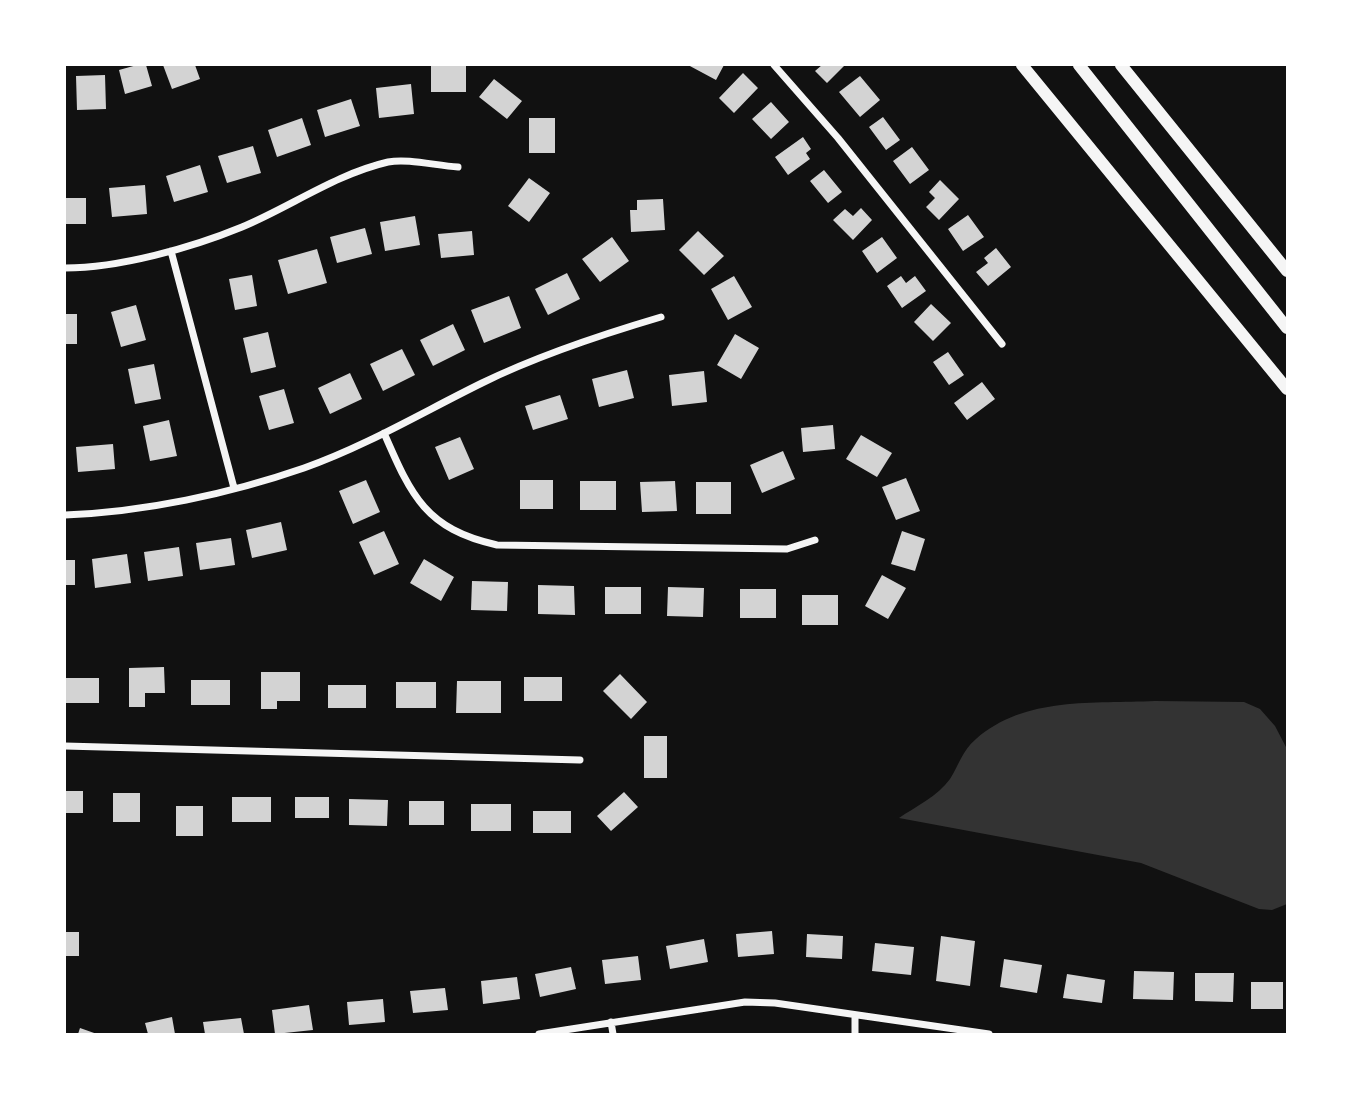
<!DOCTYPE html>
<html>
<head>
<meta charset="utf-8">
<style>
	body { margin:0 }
	#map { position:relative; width:1352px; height:1099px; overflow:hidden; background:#111; font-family:Barlow,sans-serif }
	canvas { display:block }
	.frame { position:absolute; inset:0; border:66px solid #fff; pointer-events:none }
</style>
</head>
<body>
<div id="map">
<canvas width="1352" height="1099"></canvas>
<div class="frame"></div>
</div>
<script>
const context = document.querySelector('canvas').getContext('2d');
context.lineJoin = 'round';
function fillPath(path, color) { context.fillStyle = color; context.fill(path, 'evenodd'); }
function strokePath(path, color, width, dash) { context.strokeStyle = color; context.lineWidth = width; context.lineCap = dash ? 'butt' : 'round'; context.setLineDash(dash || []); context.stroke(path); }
fillPath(new Path2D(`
	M1155 701 1244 702 1260 709 1275 726 1287 749V904L1272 910 1259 909 1141 863 899 818C915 807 938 796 950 779 959 765 962 751 976 739 1025 696 1094 704 1155 701Z`), '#333');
fillPath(new Path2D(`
	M137 65H146L152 86 125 94 119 70Z
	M163 65H195L200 79 172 89Z
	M431 65H466V92H431Z
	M688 65H724L716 80Z
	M822 65H845L827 83 815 71Z
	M743 73 758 88 734 113 719 98Z
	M105 75 106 109 77 110 76 76Z
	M860 76 880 100 860 117 839 92Z
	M494 79 522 101 507 119 479 97Z
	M411 84 414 114 379 118 376 88Z
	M351 99 360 126 325 137 317 110Z
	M771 102 789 122 771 139 752 119Z
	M883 117 900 140 886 150 869 127Z
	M302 118 311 145 277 157 268 130Z
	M529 118H555V153H529Z
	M803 137 811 149 806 153 810 159 788 175 775 157Z
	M253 146 261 173 227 183 218 156Z
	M912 147 929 170 910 184 893 161Z
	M200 165 208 192 174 202 166 176Z
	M824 170 842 192 828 203 810 181Z
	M529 178 550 193 529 222 508 206Z
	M940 180 959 199 939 220 926 207 935 198 929 192Z
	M145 185 147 214 112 217 109 188Z
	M65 198H86V224H65Z
	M663 199 665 230 631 232 630 210H637V200Z
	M861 208 872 220 853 240 833 220 845 209 853 216Z
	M968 215 984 237 963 251 948 229Z
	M415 216 420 245 385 251 380 222Z
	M365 228 372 254 337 263 330 237Z
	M472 231 474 255 441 258 438 234Z
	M698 231 724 256 704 275 679 250Z
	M612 237 629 261 600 282 582 259Z
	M882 237 897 258 877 273 862 251Z
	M996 248 1011 267 988 286 976 272 988 263 984 258Z
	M317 249 327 283 288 294 278 260Z
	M567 273 580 299 548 315 535 289Z
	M252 275 257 306 235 310 229 279Z
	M734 276 752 307 728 320 711 289Z
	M901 276 906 283 915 276 926 291 902 308 887 286Z
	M509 296 521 328 484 343 471 310Z
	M931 304 951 323 933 341 914 322Z
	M136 305 146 340 121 347 111 312Z
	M65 314H77V344H65Z
	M453 324 465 350 433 366 420 340Z
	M268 332 276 367 251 373 243 338Z
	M735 334 759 348 741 379 717 365Z
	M402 349 415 375 383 391 370 364Z
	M948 352 964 375 949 385 933 362Z
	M154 364 161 399 135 404 128 369Z
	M627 370 634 398 599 407 592 379Z
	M704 371 707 402 672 406 669 375Z
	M350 373 362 399 330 414 318 388Z
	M982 382 995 399 967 420 954 403Z
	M284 389 294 423 269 430 259 396Z
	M560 395 568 419 533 430 525 406Z
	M169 420 177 456 150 461 143 426Z
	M833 425 835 449 803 452 801 428Z
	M861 435 892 453 877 477 846 459Z
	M460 437 474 469 449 480 435 447Z
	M113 444 115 469 78 472 76 447Z
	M783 451 795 479 762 493 750 465Z
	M906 478 920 511 896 520 882 487Z
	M366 480 380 512 353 524 339 491Z
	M520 480H553V509H520Z
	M580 481H616V510H580Z
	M675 481 677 511 642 512 640 482Z
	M696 482H731V514H696Z
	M281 522 287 550 252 558 246 530Z
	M384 531 399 564 374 575 359 542Z
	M902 531 925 539 915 571 891 564Z
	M231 538 235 565 200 570 196 543Z
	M179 547 183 576 148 581 144 552Z
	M127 554 131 583 95 588 92 559Z
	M424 559 454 577 441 601 410 583Z
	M65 560H75V585H65Z
	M882 575 906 588 888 619 865 606Z
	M472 581 508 582 507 611 471 610Z
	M538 585 574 586 575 615 538 614Z
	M605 587H641V614H605Z
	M668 587 704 588 703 617 667 616Z
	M740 589H776V618H740Z
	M802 595H838V625H802Z
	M164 667 165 693H145V707H129V668Z
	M261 672H300V701H277V709H261Z
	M620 674 647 702 631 719 603 691Z
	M524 677H562V701H524Z
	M65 678H99V703H65Z
	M191 680H230V705H191Z
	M457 681H501V713H456Z
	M396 682H436V708H396Z
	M328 685H366V708H328Z
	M644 736H667V778H644Z
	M65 791H83V813H65Z
	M624 792 638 807 611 831 597 816Z
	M113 793H140V822H113Z
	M232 797H271V822H232Z
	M295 797H329V818H295Z
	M349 799 388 800 387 826 349 825Z
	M409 801H444V825H409Z
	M471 804H511V831H471Z
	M176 806H203V836H176Z
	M533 811H571V833H533Z
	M772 931 774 954 738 957 736 934Z
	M65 932H79V956H65Z
	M807 934 843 936 842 959 806 957Z
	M941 936 975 941 970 986 936 981Z
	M704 939 708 962 670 969 666 946Z
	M875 943 914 947 911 975 872 971Z
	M638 956 641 980 605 984 602 960Z
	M1004 959 1042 965 1037 993 1000 987Z
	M571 967 576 989 540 997 535 974Z
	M1134 971 1174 972 1173 1000 1133 999Z
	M1195 973H1234L1233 1002 1195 1001Z
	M1067 974 1105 980 1102 1003 1063 998Z
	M517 977 520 999 483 1004 481 981Z
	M1251 982H1283V1009H1251Z
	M445 988 448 1010 413 1013 410 991Z
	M383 999 385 1022 349 1025 347 1002Z
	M309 1005 313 1030 275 1034 272 1010Z
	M172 1017 175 1034H148L145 1023Z
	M241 1018 244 1034H205L203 1022Z
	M80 1028 97 1034H78Z`), '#d3d3d3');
strokePath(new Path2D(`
	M774 65 838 138 1002 344
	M171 251 234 488
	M65 268C119 268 191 248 242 227 290 207 336 174 388 162 408 158 437 166 458 167
	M384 433C411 495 425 529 497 545L787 549 815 540
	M65 515C144 512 229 494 304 468 366 446 423 412 482 383 539 355 600 335 661 317
	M65 746 580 760
	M611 1022 613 1034
	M539 1034 745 1002 775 1003 989 1034
	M855 1034V1016`), '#f5f5f5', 7);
strokePath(new Path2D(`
	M1022 65 1287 389
	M1079 65 1287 328
	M1121 65 1287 271`), '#f5f5f5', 12);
</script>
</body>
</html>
